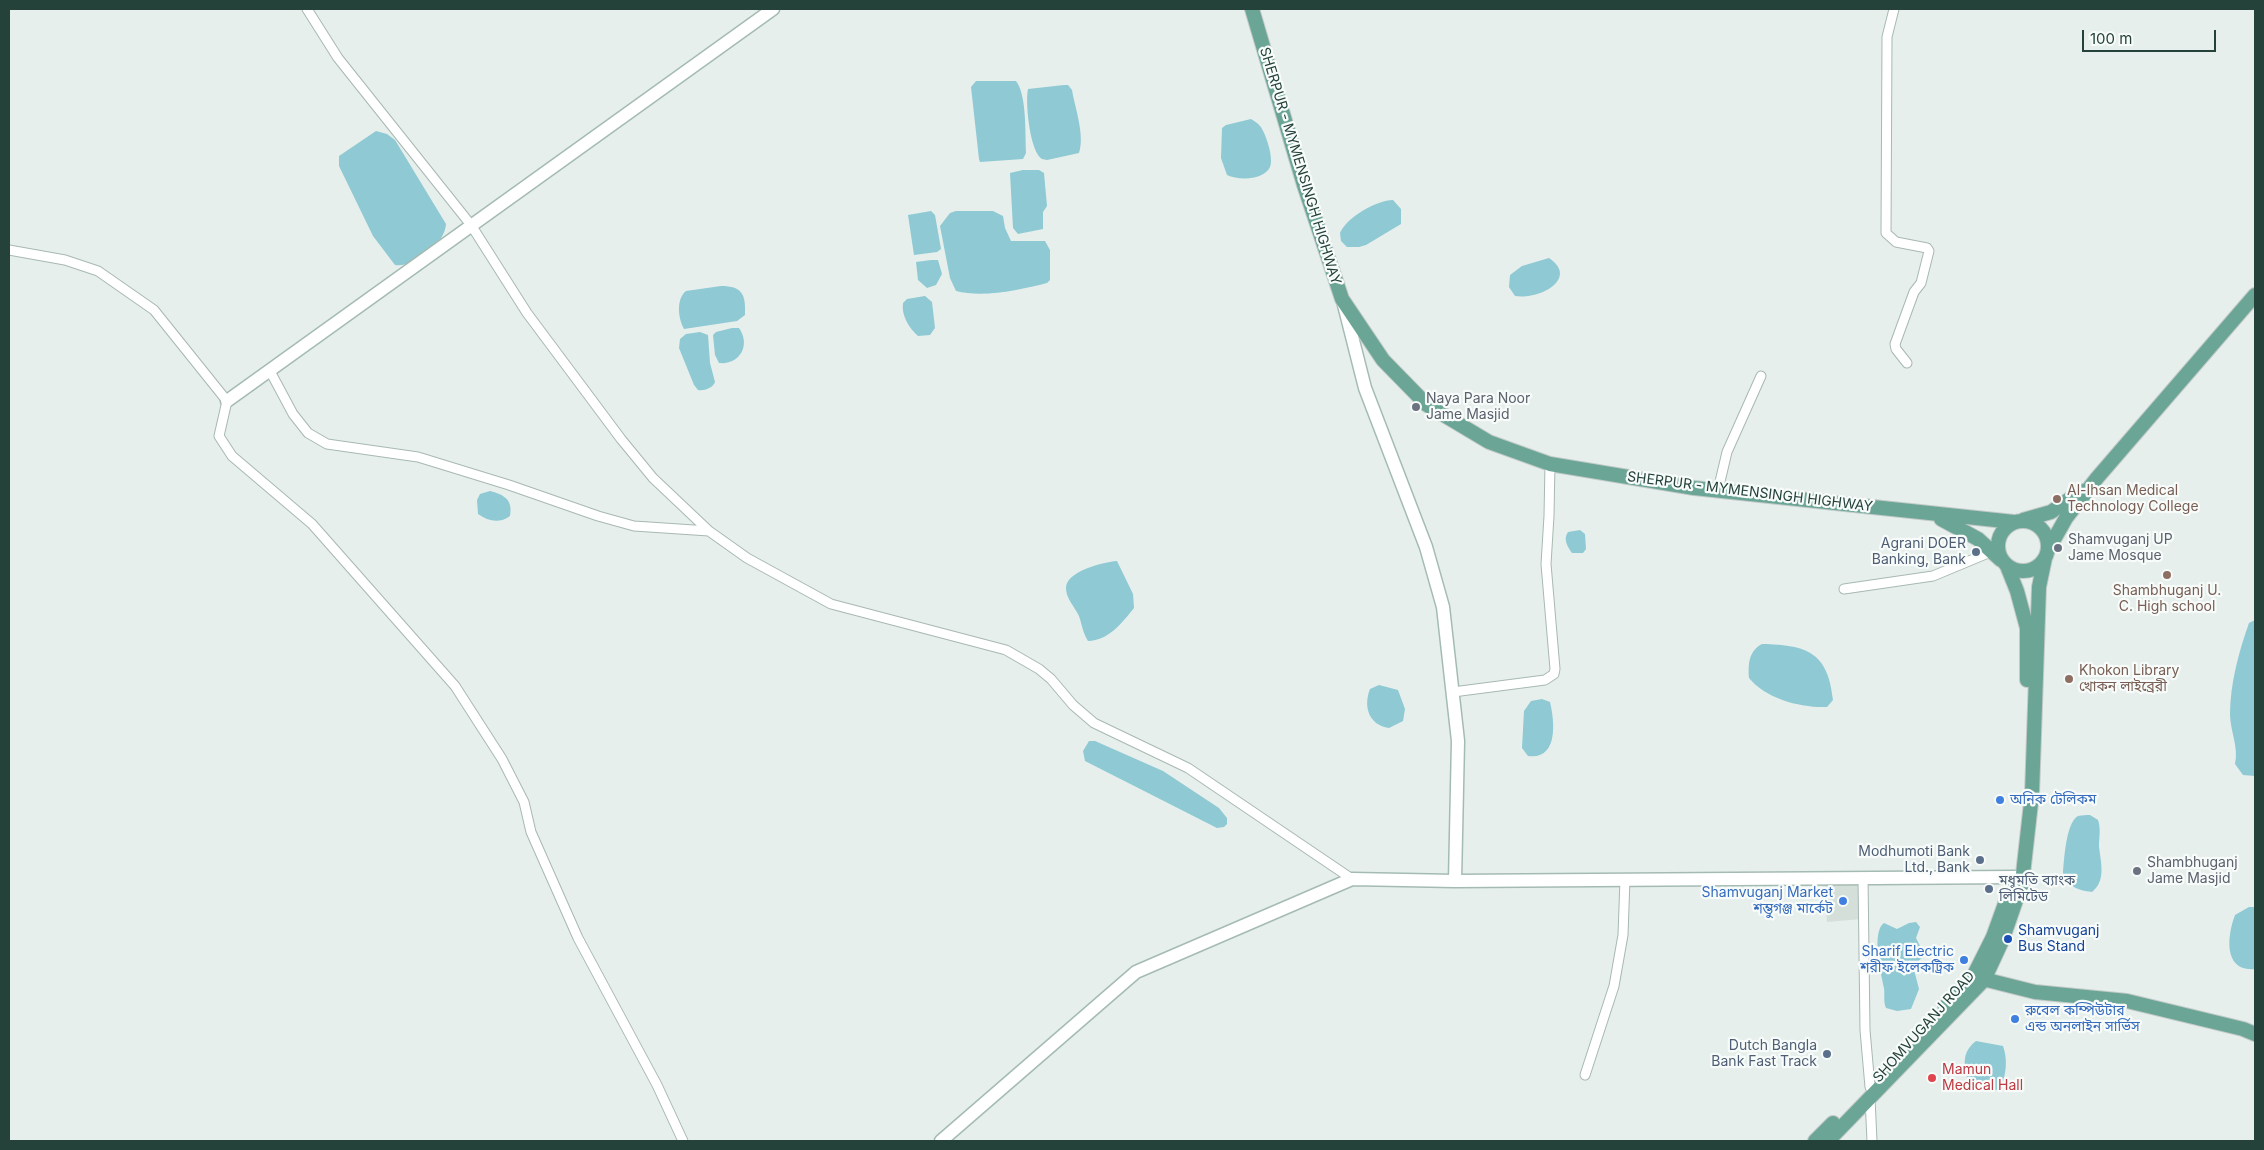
<!DOCTYPE html>
<html>
<head>
<meta charset="utf-8">
<style>
	body { margin:0 }
	#map { position:relative; width:2264px; height:1150px; overflow:hidden; background:#e6efeb; font-family:Inter,sans-serif }
	canvas { display:block }
	.frame { position:absolute; inset:0; border:10px solid #24423a; pointer-events:none }
	.scale { position:absolute; left:2082px; top:30px; width:134px; height:22px; box-sizing:border-box; border:2px solid #24423a; border-top:0; padding-left:6px; font-size:15px; line-height:18px; white-space:nowrap; color:#24423a; -webkit-text-stroke:4px #f7fbf9; paint-order:stroke }
</style>
</head>
<body>
<div id="map">
<canvas width="2264" height="1150"></canvas>
<div class="frame"></div>
<div class="scale">100 m</div>
</div>
<script>
const context = document.querySelector('canvas').getContext('2d');
context.lineJoin = 'round';
function fillPath(path, color) { context.fillStyle = color; context.fill(path, 'evenodd'); }
function strokePath(path, color, width, dash) { context.strokeStyle = color; context.lineWidth = width; context.lineCap = dash ? 'butt' : 'round'; context.setLineDash(dash || []); context.stroke(path); }
function drawText(font, color, halo, rows, align = 'center') {
  context.font = font + ' Inter,"Noto Sans Bengali",sans-serif'; context.lineWidth = 4.5; context.setLineDash([]); context.textBaseline = 'middle'; context.strokeStyle = halo; context.fillStyle = color; for (const [text, x, y, turn = 0] of rows) {
    context.save(); context.translate(x, y); context.rotate((+turn || 0) * Math.PI / 180); context.textAlign = isNaN(turn) ? turn : align; if (halo) context.strokeText(text, 0, 0); context.fillText(text, 0, 0); context.restore();
  }
}
fillPath(new Path2D(`
	M1861 878 1862 919 1827 922 1823 882Z`), '#d4dfda');
fillPath(new Path2D(`
	M976 81H1016C1027 95 1025 134 1026 153L1023 159 980 162 979 159 971 87Z
	M1064 85H1068L1072 90C1075 108 1085 135 1079 153L1047 160 1042 159C1030 152 1025 103 1028 89Z
	M1251 119C1254 121 1258 123 1260 126 1266 133 1274 159 1270 167 1263 181 1238 180 1227 175L1221 158 1222 128 1226 125Z
	M376 131 387 134 395 140 446 224C445 244 414 268 395 265L373 236 339 166V156Z
	M1023 170H1039L1044 173 1047 206 1043 212V229L1018 234 1013 228 1010 173Z
	M1393 200 1401 209V224L1366 245 1359 247H1347L1341 241 1340 233C1347 217 1377 200 1393 200Z
	M931 211 935 215 941 249 937 252 914 255 908 215Z
	M956 211H993L1003 216 1005 228 1011 241H1045L1050 250V280L1047 283C1020 290 983 298 956 291L950 278 940 226 950 213Z
	M1549 258C1579 278 1541 300 1515 296L1509 287 1510 275 1522 266Z
	M931 260H938L942 274 936 285 927 288 918 280 916 262Z
	M721 286C742 286 746 294 745 315L737 321 684 329C678 318 676 299 686 291Z
	M925 296 932 302 935 328 930 335 918 336C909 328 901 315 903 303L907 299Z
	M732 328H739C751 345 740 365 719 363L715 355 713 335 716 332Z
	M700 332 708 335 710 363 715 382C713 388 704 391 698 390L694 385 679 348 680 339 686 334Z
	M490 491C505 495 513 500 510 516 499 524 488 521 478 514L477 500 480 494Z
	M1580 530 1585 534 1586 549 1583 553H1572C1567 546 1563 539 1568 532Z
	M1117 561 1133 594 1134 608C1121 624 1109 640 1088 641 1083 633 1082 625 1079 616 1075 607 1066 599 1066 588 1066 571 1104 562 1117 561Z
	M2255 620V776L2243 775 2235 764C2239 747 2230 731 2230 714 2230 684 2239 651 2249 623Z
	M1762 644C1807 645 1828 652 1833 700L1827 707C1801 708 1766 699 1749 678 1748 663 1749 651 1762 644Z
	M1379 685 1398 690 1405 709 1403 721 1389 728C1369 725 1363 707 1370 689Z
	M1542 699 1550 702C1555 723 1558 760 1528 756L1522 748 1524 711 1531 701Z
	M1089 741H1095L1163 771 1219 808 1227 818V824L1224 827 1217 828 1085 761 1083 751Z
	M2090 815 2098 820C2101 829 2099 837 2099 847 2101 863 2106 881 2092 892 2077 890 2069 887 2063 873 2064 861 2066 822 2078 816 2082 815 2087 815 2090 815Z
	M2249 907H2255V969C2223 972 2227 936 2235 915Z
	M1916 922 1920 927 1916 938 1920 946 1925 949 1924 956 1913 966 1919 989 1911 1009 1897 1011 1886 1008C1883 1001 1885 995 1884 988 1881 974 1871 932 1884 923L1897 929 1909 923Z
	M1976 1041 2003 1046C2008 1060 2006 1074 2001 1088L1996 1090 1970 1086C1964 1069 1960 1053 1976 1041Z`), '#8ec9d4');
const street = new Path2D(`
	M307 9 338 58 471 225 527 313 621 439 653 478 709 531
	M1894 9 1887 37 1886 233 1896 242 1927 248 1929 251 1921 283 1914 292 1895 344 1896 349 1907 363
	M9 250 65 260 98 271 154 310 227 401 219 436 232 456 312 524 455 686 502 759 524 802 531 832 578 938 657 1085 683 1141
	M270 371 293 414 308 433 327 444 418 457 509 485 598 516 634 526 709 531 747 558 831 604 1006 650 1039 669 1051 679 1073 705 1094 723 1188 768 1352 879
	M1718 490 1727 452 1761 376
	M1844 589 1933 576 1993 551
	M1453 692 1545 680 1554 674 1555 669 1546 564 1549 516 1550 464
	M1863 877 1865 1030 1870 1087
	M1585 1075 1614 986 1623 935 1625 879
	M1870 1098 1872 1141`);
const secondary = new Path2D(`
	M1343 301 1365 388 1426 547 1443 607 1458 741 1455 881
	M227 401 773 9
	M941 1141 1136 972 1352 879 1455 881 2015 877`);
const primary = new Path2D(`
	M1252 9 1304 185 1342 299 1383 360 1427 405 1489 442 1550 464 1694 488 2014 522
	M1941 519 1978 539 2001 560
	M2023 520 2051 512 2081 491
	M1998 546a25 25 0 1 1 50 0a25 25 0 1 1-50 0Z
	M2048 550 2066 518 2097 478 2255 295
	M2007 566 2017 591 2027 628V680
	M1975 977 2035 992 2127 1001 2243 1029 2255 1034
	M1945 1007 1973 977 1993 937 2011 887
	M1815 1141 1833 1123
	M1828 1141 1984 980 2002 941 2022 883 2032 794 2039 587 2045 558`);
strokePath(street, '#a8b8b2', 11);
strokePath(secondary, '#a4bbb3', 15);
strokePath(primary, '#c2cac8', 16);
strokePath(street, '#fff', 9);
strokePath(secondary, '#fff', 12);
strokePath(primary, '#6aa596', 14);
for (const [x, y, r, color] of [
	[1416,407,5,"#6b7280"],
	[2057,499,5,"#8d6e63"],
	[2058,548,5,"#6b7280"],
	[1976,552,5,"#5c6f8a"],
	[2167,575,5,"#8d6e63"],
	[2069,679,5,"#8d6e63"],
	[2000,800,5,"#3f7fe0"],
	[1980,860,5,"#5c6f8a"],
	[2137,871,5,"#6b7280"],
	[1989,889,5,"#5c6f8a"],
	[1843,901,5,"#3f7fe0"],
	[2008,939,5,"#1a4fb4"],
	[1964,960,5,"#3f7fe0"],
	[2015,1019,5,"#3f7fe0"],
	[1827,1054,5,"#5c6f8a"],
	[1932,1078,5,"#e0444e"]
]) { const dot = new Path2D(); dot.arc(x, y, r, 0, 2 * Math.PI); context.fillStyle = color; context.fill(dot); strokePath(dot, '#f7fbf9', 2); }
drawText('14px', '#24423a', '#f7fbf9', [
	["SHERPUR - MYMENSINGH HIGHWAY",1300,166,73],
	["SHERPUR - MYMENSINGH HIGHWAY",1750,492,7],
	["SHOMVUGANJ ROAD",1924,1027,-48]
]);
drawText('14px', '#5b616d', '#f7fbf9', [
	["Naya Para Noor",1426,399],
	["Jame Masjid",1426,415],
	["Shamvuganj UP",2068,540],
	["Jame Mosque",2068,556],
	["Shambhuganj",2147,863],
	["Jame Masjid",2147,879]
], 'left');
drawText('14px', '#785e54', '#f7fbf9', [
	["Al-Ihsan Medical",2067,491],
	["Technology College",2067,507],
	["Shambhuganj U.",2167,591,"center"],
	["C. High school",2167,607,"center"],
	["Khokon Library",2079,671],
	["খোকন লাইব্রেরী",2079,687]
], 'left');
drawText('14px', '#4e5e75', '#f7fbf9', [
	["Agrani DOER",1966,544],
	["Banking, Bank",1966,560],
	["Modhumoti Bank",1970,852],
	["Ltd., Bank",1970,868],
	["মধুমতি ব্যাংক",1999,881,"left"],
	["লিমিটেড",1999,897,"left"],
	["Dutch Bangla",1817,1046],
	["Bank Fast Track",1817,1062]
], 'right');
drawText('14px', '#366cbe', '#f7fbf9', [
	["অনিক টেলিকম",2010,800],
	["Shamvuganj Market",1833,893,"right"],
	["শম্ভুগঞ্জ মার্কেট",1833,909,"right"],
	["Sharif Electric",1954,952,"right"],
	["শরীফ ইলেকট্রিক",1954,968,"right"],
	["রুবেল কম্পিউটার",2025,1011],
	["এন্ড অনলাইন সার্ভিস",2025,1027]
], 'left');
drawText('14px', '#164399', '#f7fbf9', [
	["Shamvuganj",2018,931],
	["Bus Stand",2018,947]
], 'left');
drawText('14px', '#be3a42', '#f7fbf9', [
	["Mamun",1942,1070],
	["Medical Hall",1942,1086]
], 'left');
</script>
</body>
</html>
